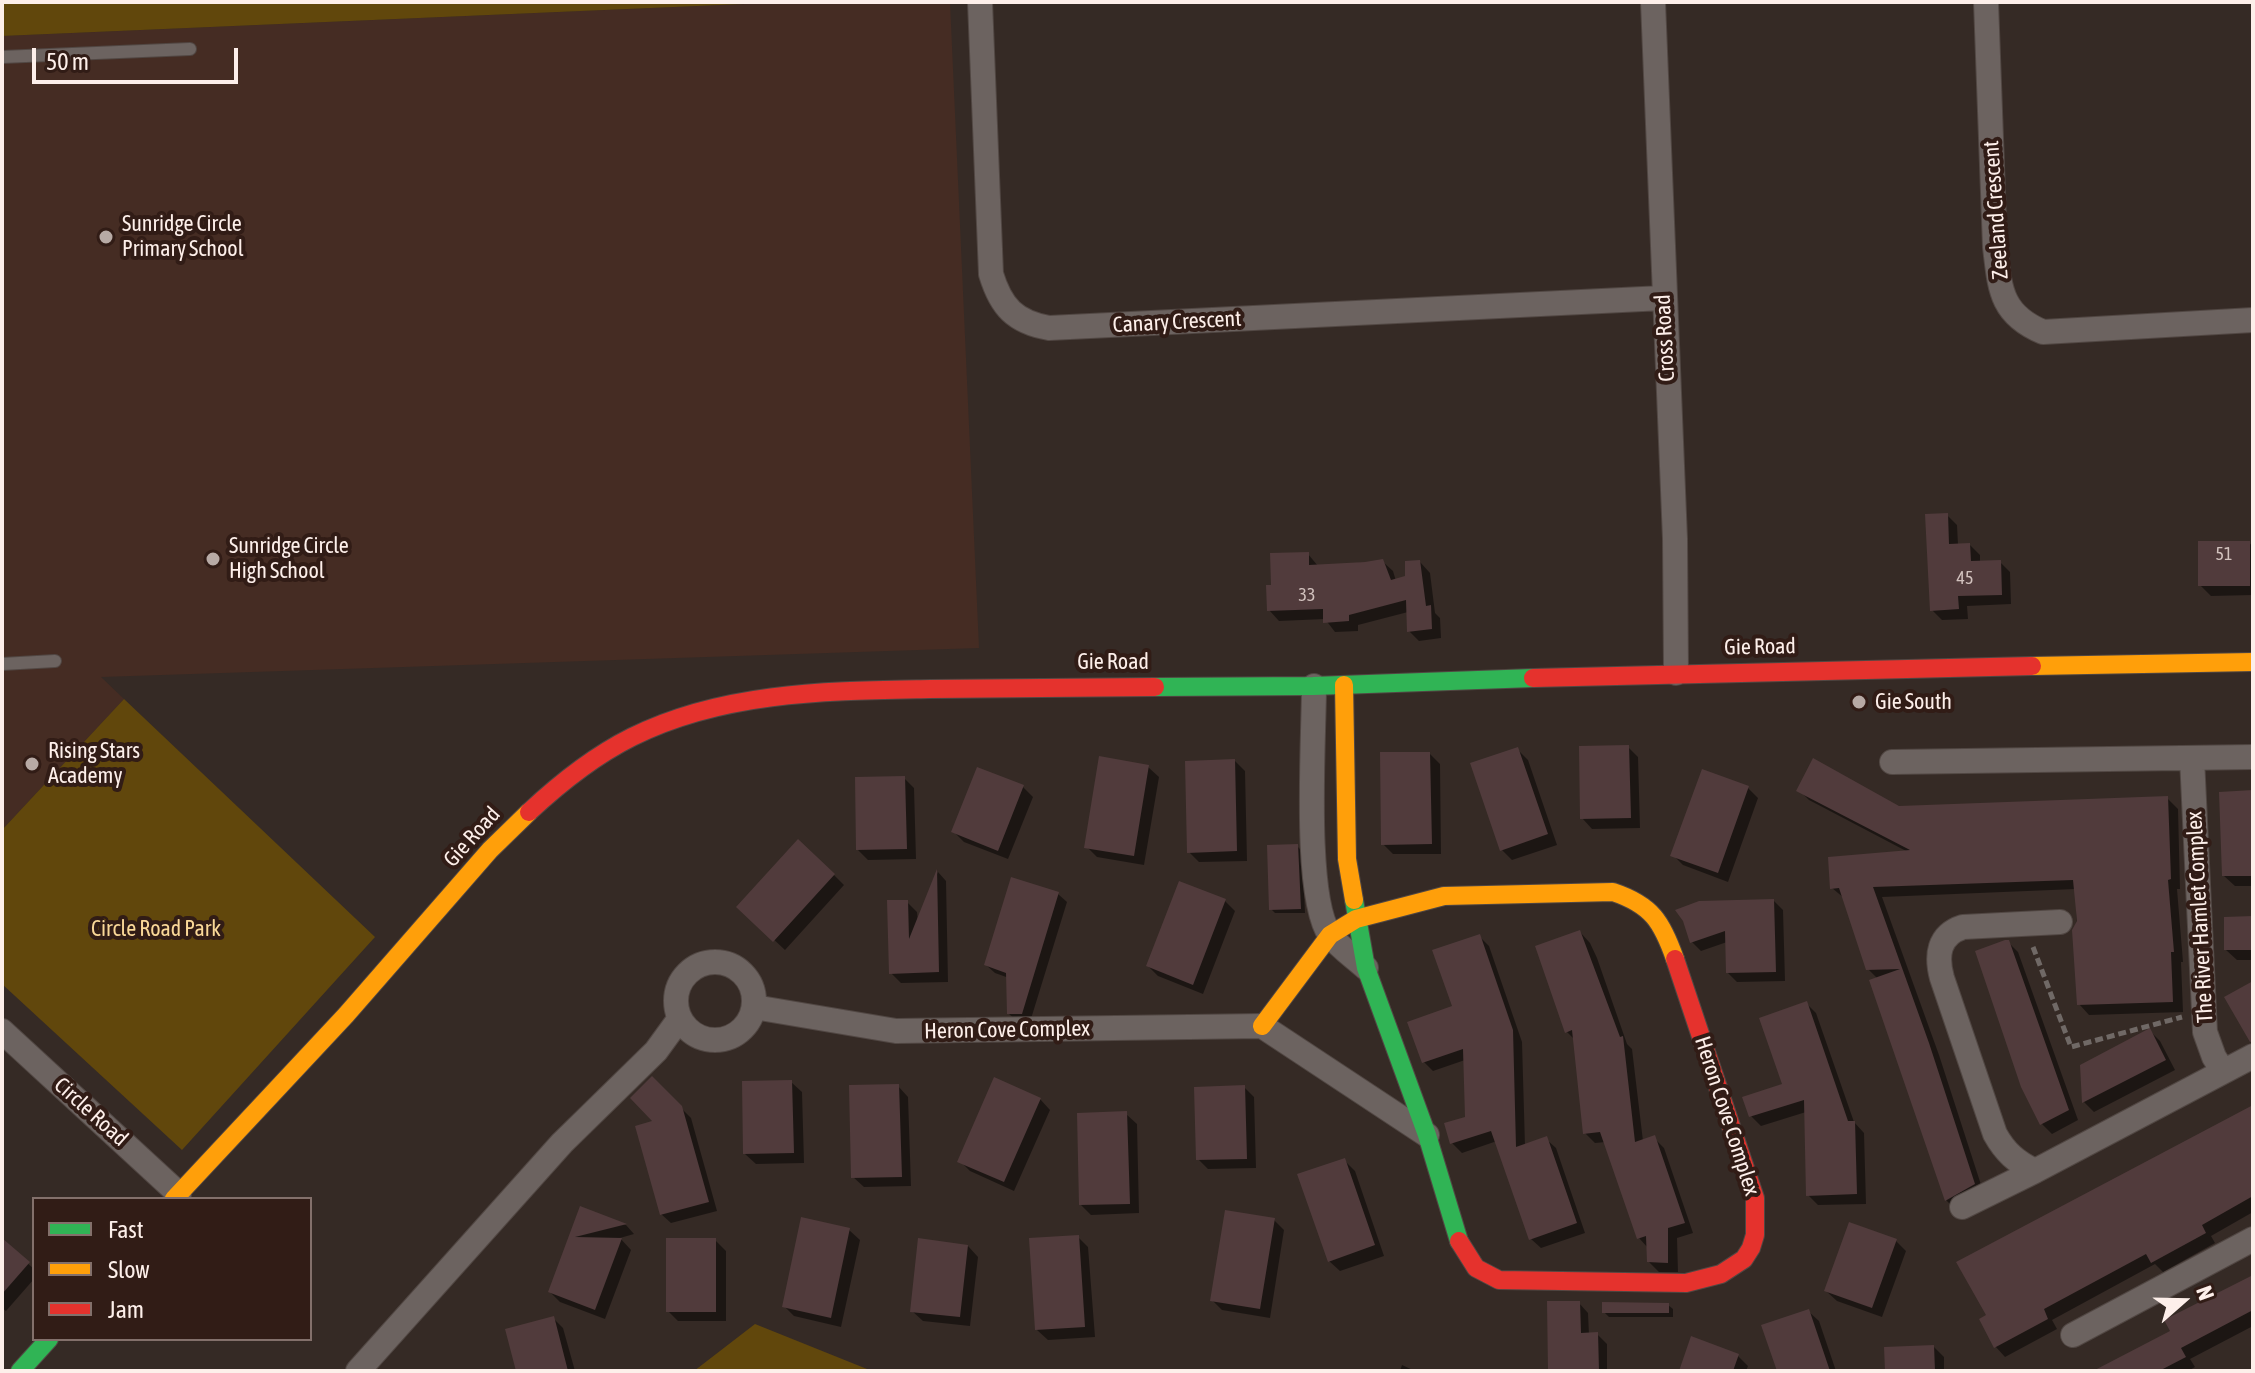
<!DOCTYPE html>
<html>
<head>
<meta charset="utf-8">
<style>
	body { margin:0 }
	#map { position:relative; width:2255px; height:1373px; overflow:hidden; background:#352a25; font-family:"Asap Condensed",sans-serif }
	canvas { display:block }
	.frame { position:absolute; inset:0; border:4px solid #fdefea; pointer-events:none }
	.legend { position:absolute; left:32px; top:1197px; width:280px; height:144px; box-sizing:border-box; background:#311c16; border:2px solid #83706b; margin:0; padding:10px 14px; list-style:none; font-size:24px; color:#fdefea }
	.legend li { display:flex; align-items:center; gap:16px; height:40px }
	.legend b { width:40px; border:2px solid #83706b }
	.north { position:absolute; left:2143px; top:1261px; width:80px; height:80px; -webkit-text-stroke:6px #311c16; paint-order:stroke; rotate:70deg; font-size:22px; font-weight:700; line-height:32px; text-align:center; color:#fdefea }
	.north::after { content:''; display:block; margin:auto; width:28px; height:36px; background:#fdefea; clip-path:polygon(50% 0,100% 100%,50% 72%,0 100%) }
	.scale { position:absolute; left:32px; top:48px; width:206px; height:36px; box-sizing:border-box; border:4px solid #fdefea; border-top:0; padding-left:10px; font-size:24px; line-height:28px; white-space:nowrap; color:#fdefea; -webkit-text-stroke:6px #311c16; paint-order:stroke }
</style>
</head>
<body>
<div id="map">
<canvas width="2255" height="1373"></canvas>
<div class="frame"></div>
<ul class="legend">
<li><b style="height:10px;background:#30b455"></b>Fast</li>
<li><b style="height:10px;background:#ff9f0a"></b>Slow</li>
<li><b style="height:10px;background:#e5322d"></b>Jam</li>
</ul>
<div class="north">N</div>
<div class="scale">50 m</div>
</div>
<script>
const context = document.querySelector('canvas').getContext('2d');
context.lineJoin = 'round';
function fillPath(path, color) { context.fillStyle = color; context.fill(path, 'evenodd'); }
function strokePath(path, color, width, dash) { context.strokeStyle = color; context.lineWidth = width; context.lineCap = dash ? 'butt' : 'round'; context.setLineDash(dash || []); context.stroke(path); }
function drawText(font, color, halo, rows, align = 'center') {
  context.font = font + ' "Asap Condensed",sans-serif'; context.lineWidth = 8; context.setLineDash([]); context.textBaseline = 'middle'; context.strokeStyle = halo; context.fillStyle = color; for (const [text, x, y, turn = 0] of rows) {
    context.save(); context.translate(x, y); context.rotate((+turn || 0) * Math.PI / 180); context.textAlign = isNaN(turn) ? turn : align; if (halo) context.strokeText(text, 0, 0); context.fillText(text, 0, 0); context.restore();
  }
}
fillPath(new Path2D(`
	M790 2H950L979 648 101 677 124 699 2 830V36Z`), '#452c23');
fillPath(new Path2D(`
	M2 2H790L2 36Z
	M124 699 375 937 182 1150 2 984V830Z
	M755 1324 872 1371H694Z`), '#61470c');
fillPath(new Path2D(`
	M1947 515 1957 525 1958 545H1970L1980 555V563L2000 562 2010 572 2011 604 1967 606 1968 619 1942 620 1932 610Z
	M2249 543 2253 546V595L2211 596 2200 585Z
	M1308 554 1318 566 1382 561 1393 571 1396 581 1407 578 1420 562 1430 573 1435 613 1440 618 1441 638 1419 641 1409 631 1408 612 1358 625V631L1335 632 1325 619 1279 621 1269 610 1273 587Z
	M1628 747 1638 757 1640 828 1592 829 1582 818Z
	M1517 749 1528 760 1557 845 1512 860 1502 850Z
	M1430 754 1440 764 1441 854H1393L1383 844Z
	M1235 761 1245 771 1247 861 1199 862 1189 852Z
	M1148 767 1159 777 1144 865 1097 857 1087 847Z
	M904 778 914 788 916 859 868 860 858 850Z
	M1023 787 1033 797 1008 859 964 842 953 831Z
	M1748 788 1758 798 1728 882 1683 865 1673 855Z
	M1799 790 1899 808 2167 798 2178 809 2180 889H2177L2183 962H2181L2183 1012 2089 1015 2079 1004 2076 889 1882 897 1939 1055 1984 1194 1956 1210 1946 1200 1878 979 1868 969 1844 898 1832 888 1908 852 1809 800Z
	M2253 792V886H2235L2224 876Z
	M1297 846 1302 851 1305 913H1275L1271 909Z
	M938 872 946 881 948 982 901 983 891 973 907 902 917 912 918 922Z
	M834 875 844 885 785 950 739 907Z
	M1058 894 1067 902 1030 1022H1018L1009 1014V978L995 973 986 965Z
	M1225 901 1235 911 1203 994 1158 976 1148 966Z
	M1774 901 1783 910 1785 981 1737 982 1728 973 1727 942 1701 951 1692 942Z
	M2253 918V960H2237L2226 950Z
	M1580 932 1590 943 1597 958 1627 1044 1632 1049 1643 1141 1654 1138 1664 1148 1693 1233 1677 1238 1678 1272H1659L1649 1262 1648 1248 1639 1238 1606 1142 1595 1143 1585 1133 1575 1040 1567 1032Z
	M1479 936 1489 946 1522 1042 1525 1146 1546 1139 1556 1148 1585 1233 1541 1248 1531 1239 1497 1141 1462 1153 1452 1143 1467 1118 1465 1060 1433 1071 1424 1062 1454 1008Z
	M2008 942 2018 952 2078 1120 2052 1134 2042 1124Z
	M1806 1003 1816 1013 1854 1122 1864 1133 1866 1204 1818 1205 1808 1195 1806 1112 1761 1126 1751 1116 1784 1085Z
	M2150 1031 2160 1041 2175 1070 2094 1112 2084 1102 2082 1066Z
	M652 1079 691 1118 717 1211 671 1223 661 1214Z
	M791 1082 802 1092 804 1163 756 1164 745 1154Z
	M898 1086 908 1097 911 1186 864 1187 853 1177Z
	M1244 1087 1254 1097 1256 1168 1208 1169 1198 1159Z
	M1040 1099 1050 1110 1014 1191 970 1171 960 1161Z
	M2253 1107V1212L2211 1236 2215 1243 2163 1272 2155 1264 2052 1320 2057 1329 2005 1357 1995 1346Z
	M1126 1114 1137 1124 1139 1213 1091 1215 1081 1205Z
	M1345 1161 1355 1171 1384 1256 1340 1271 1329 1261Z
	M581 1208 626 1225 634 1234 620 1238 631 1250 605 1319 560 1302 550 1292Z
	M1274 1220 1284 1230 1270 1318 1222 1310 1212 1300Z
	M849 1230 860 1240 841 1327 794 1316 784 1306Z
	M1078 1237 1088 1247 1095 1337 1048 1340 1037 1330Z
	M715 1240 726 1251V1321H678L668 1311Z
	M1896 1241 1906 1251 1882 1317 1837 1301 1826 1291Z
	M5 1243 34 1269V1279L6 1311 2 1308V1246Z
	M968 1246 978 1257 970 1326 923 1321 912 1311Z
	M2253 1276V1326L2190 1359 2195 1367 2188 1371H2097L2173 1332Z
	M1579 1303 1588 1313 1589 1335 1597 1334 1607 1344V1371H1550Z
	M1668 1305 1673 1309V1317H1609L1604 1312Z
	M1808 1311 1819 1321 1836 1371H1779Z
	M553 1318 563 1328 575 1371H518Z
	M1934 1347 1944 1357V1371H1887Z
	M1738 1356 1748 1366 1746 1371H1681Z
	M1402 1365 1415 1371H1400Z`), '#0007');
fillPath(new Path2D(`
	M1948 513 1949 544 1970 543 1971 561 2001 560 2002 595 1958 596 1959 609 1930 611 1925 514Z
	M2198 541H2250V586H2198Z
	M1309 552V565L1365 562 1383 559 1391 580 1405 576V561L1420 560 1426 606 1431 605 1432 629 1407 632 1406 600 1349 615V621L1323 623V609L1267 611 1266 585H1271L1270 553Z
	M1629 745 1631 818 1580 819 1579 746Z
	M1518 747 1548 834 1500 851 1470 763Z
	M1380 752H1430L1432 844 1381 845Z
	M1099 756 1149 765 1134 856 1084 848Z
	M1813 758 1899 806 2168 796 2171 879 2168 880 2174 952H2171L2173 1002 2077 1005 2072 930 2077 921 2073 880 1873 887 1929 1043 1975 1184 1945 1201 1869 980 1900 969 1866 970 1839 888 1830 889 1828 857 1910 850 1796 791Z
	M1235 759 1237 851 1187 853 1185 761Z
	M977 767 1024 785 998 851 951 832Z
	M1702 769 1749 786 1718 873 1670 856Z
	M905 776 907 849 856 850 855 777Z
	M2253 790V876H2222L2219 792Z
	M798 839 835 874 773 942 736 907Z
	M1298 844 1301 909 1269 910 1267 845Z
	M937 869 939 972 889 974 887 900H908L909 939Z
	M1011 877 1059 892 1022 1014H1007L1006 973 984 965Z
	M1179 881 1226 899 1193 985 1146 966Z
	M1774 899 1776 972 1726 973 1725 931 1690 943 1683 921 1675 910 1699 901Z
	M2253 916V950H2224V917Z
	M1580 930 1620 1037 1623 1036 1635 1142 1655 1135 1685 1223 1668 1228V1263L1647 1262 1646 1236 1637 1239 1600 1132 1583 1134 1572 1030 1565 1033 1535 946Z
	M1480 934 1513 1030 1516 1147 1547 1136 1577 1223 1529 1240 1491 1131 1450 1144 1444 1123 1465 1117 1463 1049 1422 1063 1407 1022 1452 1006 1432 950Z
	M2005 940H2009L2069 1110 2040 1125 2021 1087 1975 951Z
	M2253 981V1041L2250 1042 2224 997Z
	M1807 1001 1848 1121H1855L1857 1194 1806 1196 1804 1100 1749 1117 1742 1097 1782 1084 1759 1018Z
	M2150 1028 2166 1060 2082 1103 2080 1065Z
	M652 1076 682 1106 709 1202 660 1215 635 1126 652 1121 630 1098Z
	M994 1077 1041 1098 1004 1182 957 1162Z
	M792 1080 794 1153 743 1154 742 1081Z
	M899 1084 902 1177 851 1178 849 1085Z
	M1245 1085 1247 1159 1196 1160 1194 1087Z
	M2253 1105V1196L2202 1225 2206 1233 2151 1263 2146 1254 2044 1309 2048 1319 1994 1348 1979 1319 1986 1315 1956 1262Z
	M1127 1111 1130 1204 1079 1205 1077 1113Z
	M1345 1158 1375 1245 1328 1262 1297 1174Z
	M580 1206 627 1224 575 1237 622 1238 595 1310 548 1292Z
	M1225 1210 1275 1218 1260 1309 1210 1301Z
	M801 1217 850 1228 831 1318 782 1307Z
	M1849 1222 1897 1239 1872 1308 1824 1291Z
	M1079 1235 1085 1327 1035 1330 1029 1238Z
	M2 1238 30 1262 2 1294Z
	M666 1238H716V1312H666Z
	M918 1238 968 1245 960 1317 910 1312Z
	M2253 1275V1310L2181 1348 2186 1357 2159 1371H2093L2170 1331 2164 1320Z
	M1547 1301H1580L1581 1333 1598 1332 1599 1371H1548Z
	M1602 1302 1669 1303V1313H1602Z
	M1809 1309 1830 1371H1777L1761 1325Z
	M554 1316 568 1371H516L505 1329Z
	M1691 1336 1739 1354 1733 1371H1679Z
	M1934 1345 1935 1371H1885L1884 1347Z`), '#513b3c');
const lane = new Path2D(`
	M2 57 190 49
	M2 664 55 661`);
const street = new Path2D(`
	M980 2 991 274C1001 307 1015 322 1049 328L1663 298
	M1653 2 1675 539 1676 673
	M1986 2 1995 247C2000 288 2000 314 2043 332L2253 320
	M1314 686C1314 738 1303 897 1330 935 1339 947 1355 958 1366 968
	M2192 758 2205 1032 2214 1057 2223 1071
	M1892 762 2253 757
	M2060 922 1963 927C1938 935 1936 956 1942 978L1995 1134C2005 1152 2016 1162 2035 1171L2253 1056
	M676 1001a39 39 0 1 1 78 0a39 39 0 1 1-78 0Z
	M754 1007 896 1031 1262 1026 1427 1135
	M2 1031 179 1194
	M1962 1207 2035 1171
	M2073 1335 2253 1239
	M358 1371 562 1143 656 1051 680 1018`);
const fast = new Path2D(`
	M1155 687 1313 686 1533 678
	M1354 900 1366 968 1427 1135 1459 1241
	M20 1371 49 1339`);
const slow = new Path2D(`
	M2032 666 2253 662
	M1344 685 1347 859 1354 900
	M1262 1026 1330 935 1356 919 1444 896 1613 892C1652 905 1662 922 1675 959
	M174 1199 346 1015 490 850 529 812`);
const jam = new Path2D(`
	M1533 678 2032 666
	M529 812C560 783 594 756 632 737 724 691 830 691 930 689 1005 688 1080 688 1155 687
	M1459 1241 1476 1268 1499 1280 1686 1283 1721 1274 1744 1259 1751 1248 1755 1235V1198L1675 959`);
strokePath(lane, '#514743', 14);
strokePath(street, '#514743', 26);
strokePath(fast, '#514743', 20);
strokePath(slow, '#514743', 20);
strokePath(jam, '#514743', 20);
strokePath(new Path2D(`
	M2033 947 2071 1047 2182 1017`), '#706966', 5, [8, 4]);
strokePath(lane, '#6c6360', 12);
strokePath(street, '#6c6360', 24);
strokePath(fast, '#30b455', 18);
strokePath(slow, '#ff9f0a', 18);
strokePath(jam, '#e5322d', 18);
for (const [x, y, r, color] of [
	[106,237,8,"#b7aaa5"],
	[213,559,8,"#b7aaa5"],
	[1859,702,8,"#b7aaa5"],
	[32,764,8,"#b7aaa5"]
]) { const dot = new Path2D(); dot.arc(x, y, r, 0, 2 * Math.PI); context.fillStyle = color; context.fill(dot); strokePath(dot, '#311c16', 3); }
drawText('18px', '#d2c2be', null, [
	["51",2224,554],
	["45",1965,578],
	["33",1307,595]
]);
drawText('22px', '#fdefea', '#311c16', [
	["Zeeland Crescent",1996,210,-94],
	["Canary Crescent",1177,322,-3],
	["Cross Road",1665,338,-93],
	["Gie Road",1760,647,-1],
	["Gie Road",1113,662],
	["Gie Road",472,837,-48],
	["The River Hamlet Complex",2200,917,-93],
	["Heron Cove Complex",1007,1030,-1],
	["Circle Road",91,1112,42],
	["Heron Cove Complex",1727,1116,72]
]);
drawText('22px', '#fdefea', '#311c16', [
	["Sunridge Circle",122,224],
	["Primary School",122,249],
	["Sunridge Circle",229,546],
	["High School",229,571],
	["Gie South",1875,702],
	["Rising Stars",48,751],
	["Academy",48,776]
], 'left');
drawText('22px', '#fad898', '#311c16', [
	["Circle Road Park",156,929]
]);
</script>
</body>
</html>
